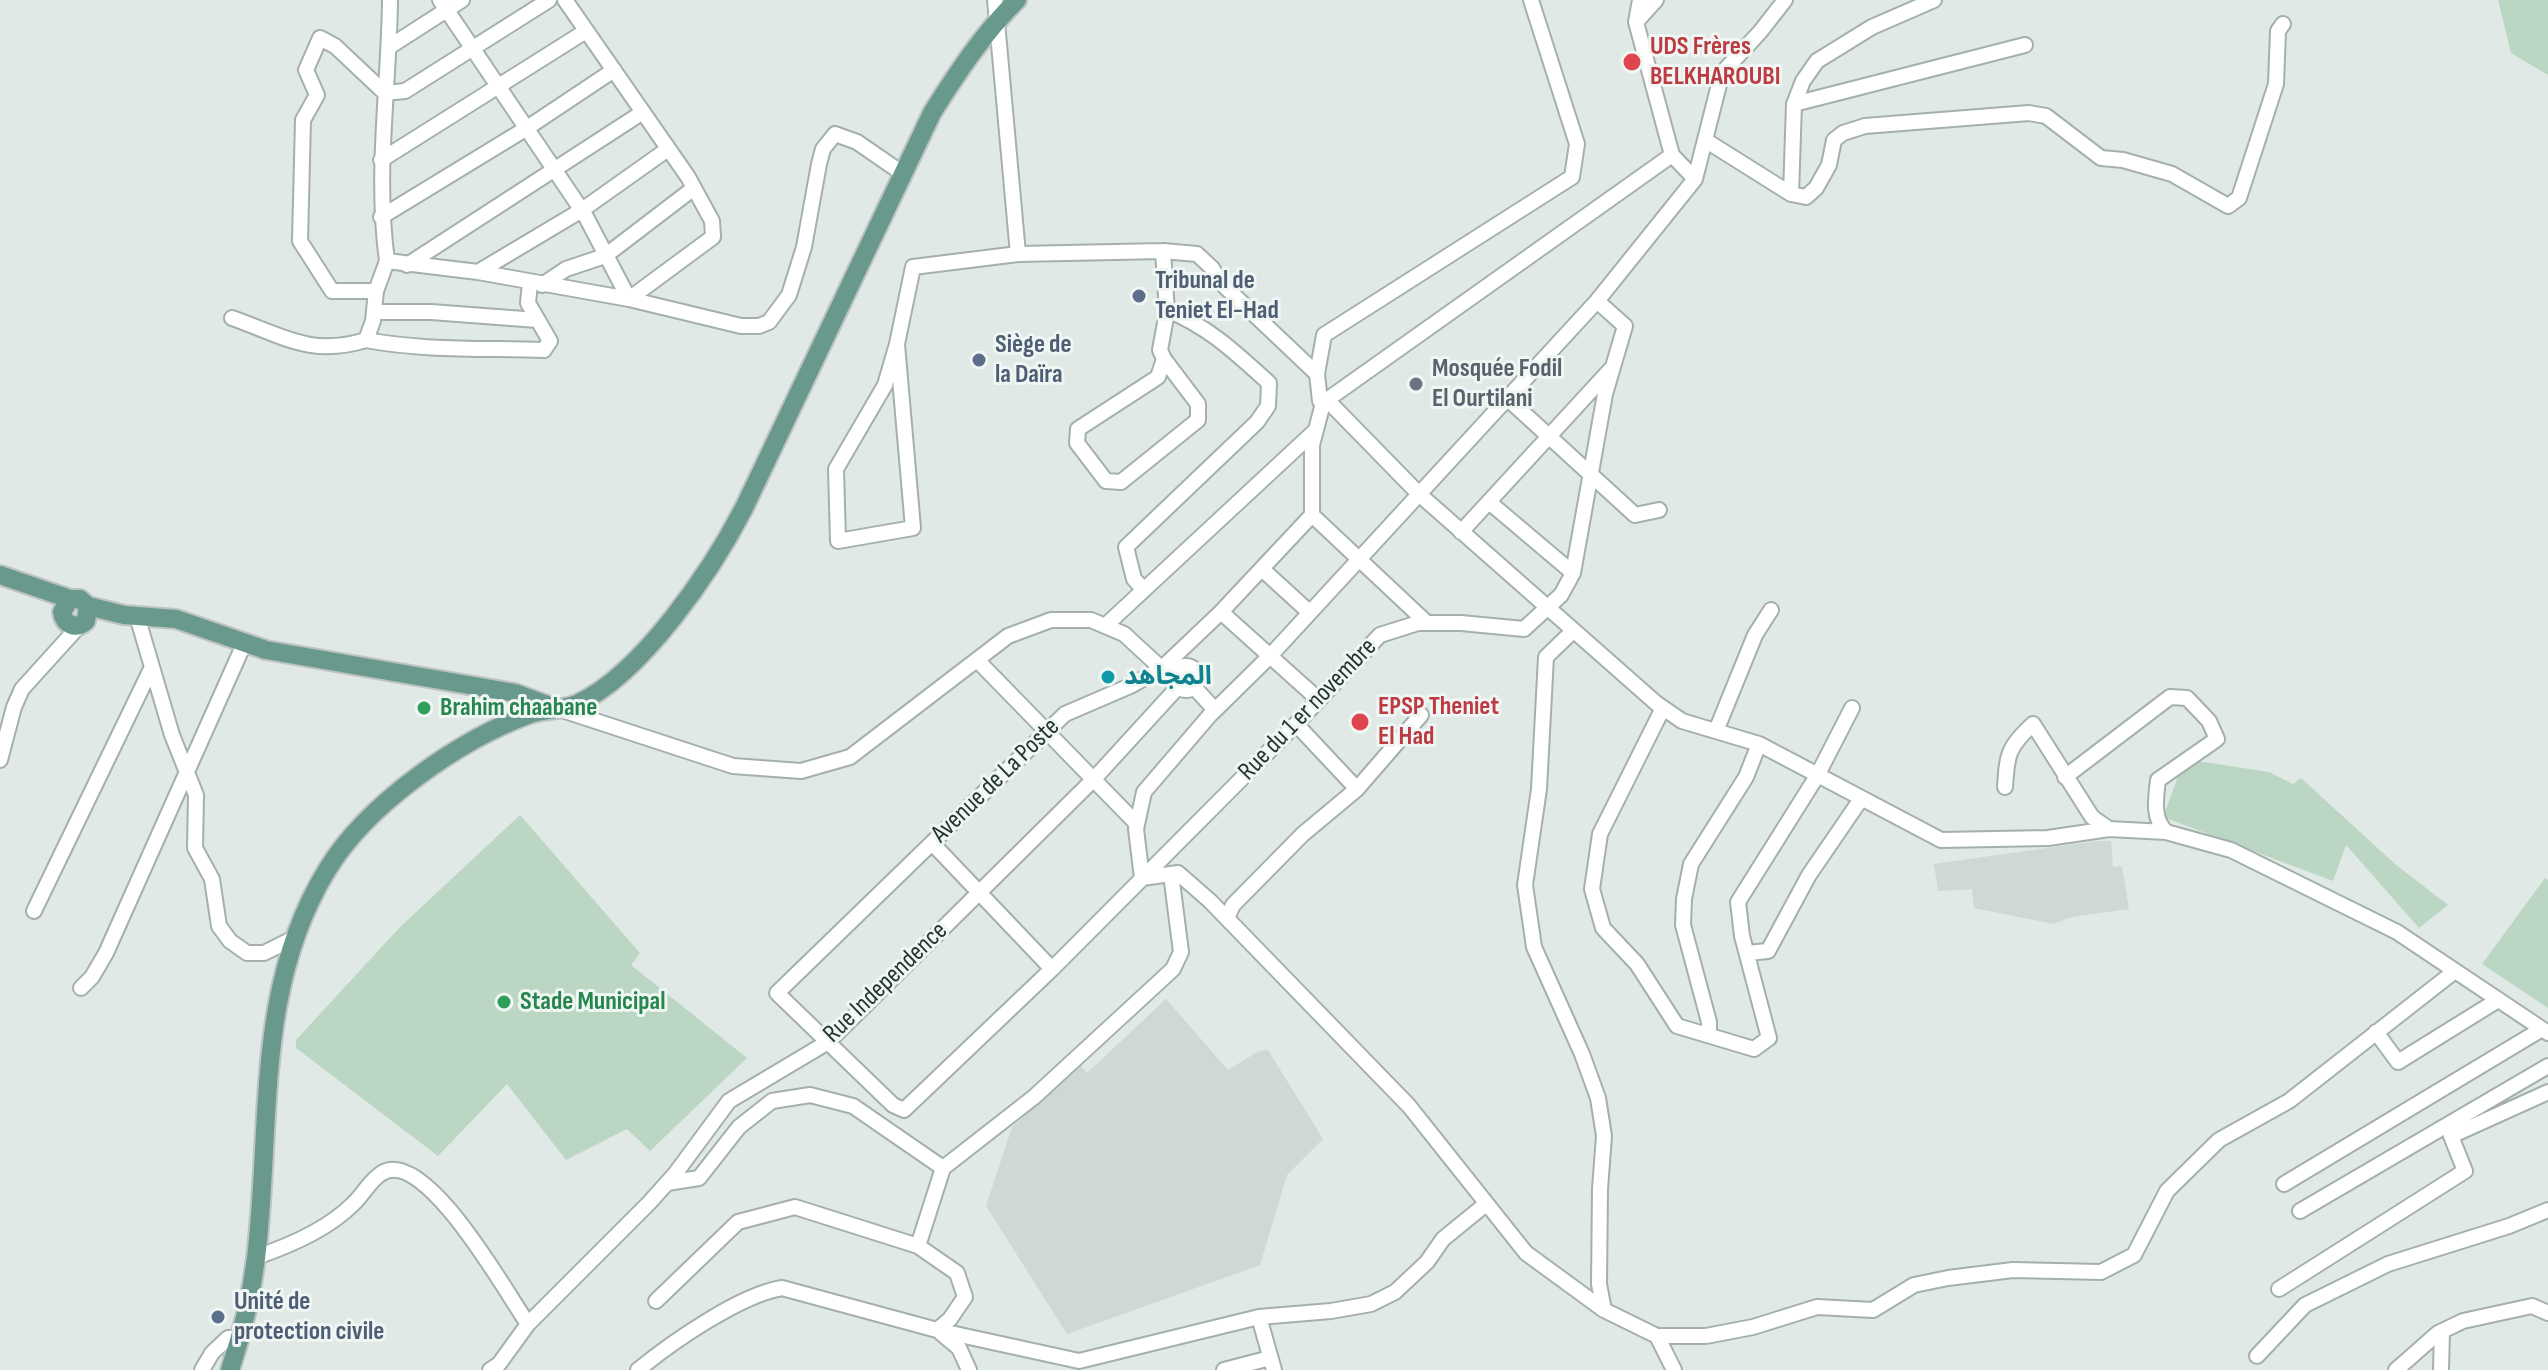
<!DOCTYPE html>
<html>
<head>
<meta charset="utf-8">
<style>
	body { margin:0 }
	canvas { display:block; background:#e0e9e5 }
</style>
</head>
<body>
<canvas width="2548" height="1370"></canvas>
<script>
const context = document.querySelector('canvas').getContext('2d');
context.lineJoin = 'round';
function fillPath(path, color) { context.fillStyle = color; context.fill(path, 'evenodd'); }
function strokePath(path, color, width, dash) { context.strokeStyle = color; context.lineWidth = width; context.lineCap = dash ? 'butt' : 'round'; context.setLineDash(dash || []); context.stroke(path); }
function drawText(font, color, halo, rows, align = 'center') {
  context.font = font + ' "Sofia Sans Condensed","Noto Sans Arabic",sans-serif'; context.lineWidth = 6; context.setLineDash([]); context.textBaseline = 'middle'; context.strokeStyle = halo; context.fillStyle = color; for (const [text, x, y, turn = 0] of rows) {
    context.save(); context.translate(x, y); context.rotate((+turn || 0) * Math.PI / 180); context.textAlign = isNaN(turn) ? turn : align; if (halo) context.strokeText(text, 0, 0); context.fillText(text, 0, 0); context.restore();
  }
}
fillPath(new Path2D(`
	M2096 841H2111L2113 867 2122 866 2129 909 2071 917 2054 924 1974 908 1972 889 1938 891 1934 864Z
	M1166 999 1228 1070 1259 1051 1268 1050 1323 1139 1287 1175 1260 1265 1067 1334 986 1206 1012 1127 1081 1066 1087 1073Z`), '#ced8d4');
fillPath(new Path2D(`
	M2498 0H2548V75L2511 53Z
	M2197 761 2269 772 2293 784 2301 778 2395 864 2448 905 2419 928 2346 845 2333 881 2163 817 2180 771Z
	M520 815 640 953 631 965 747 1058 650 1151 627 1129 566 1160 507 1084 438 1156 296 1048V1040L400 927Z
	M2545 878 2548 880V1008L2482 964Z`), '#bbd7c3');
const minor = new Path2D(`
	M390 0C389 88 375 173 387 261L478 272 629 299 741 326H759L769 322 789 295 804 247 819 164 823 149 835 134 857 142 902 173
	M440 0 585 215 629 299 713 237 712 221 688 177 565 0
	M995 0 1018 254 1163 251 1197 254 1212 268 1220 282 1317 374
	M1640 0 1636 22 1672 155 1695 179 1597 301 1270 656 1210 715 1144 792 1136 829 1142 878 1178 873 1210 901 1409 1106 1526 1253 1604 1310 1657 1336 1674 1370
	M1636 22 1656 0
	M389 47 462 0
	M1794 104 2025 45
	M1705 140 1791 194 1806 197 1816 188 1829 165 1834 140 1843 133 1865 126 2029 113 2046 116 2101 158 2123 160 2172 174 2228 206 2239 198 2276 84 2278 31 2283 24
	M381 160 586 31
	M1695 179 1722 73 1760 32 1785 0
	M1791 194 1794 104 1803 81 1817 61 1872 27 1934 0
	M381 217 527 128 614 70
	M1163 251 1167 312 1160 350 1164 359 1158 377 1078 429 1077 443 1106 481 1121 482 1198 420V404L1164 359
	M407 265 643 112
	M478 272 582 210 668 149
	M542 285 566 269 605 256 694 188
	M376 291 387 261
	M374 312H431L537 320
	M232 318C283 336 311 357 366 340L373 321 376 291H332L300 241 303 120 317 95 306 70 320 38 335 46 385 93 405 91 549 0
	M366 340C425 351 484 348 544 350L550 341 528 303 530 283
	M897 344 885 385 836 469 838 541 913 528 897 344 913 267 1018 254
	M1331 397 1672 155
	M1507 398 1635 515 1659 510
	M1320 401 1317 374 1324 335 1572 177 1577 144 1531 0
	M1332 405 1419 494 1656 703 1682 721 1759 744 1941 840 2048 838 2109 829 2166 832 2231 850 2397 932 2548 1033
	M1322 407 1312 445V515L1221 612 1161 669 1130 686 1065 714 777 993 893 1105 904 1110 1052 969 1296 724 1380 635 1418 623H1461L1524 629 1561 595 1573 573 1605 394 1625 326 1597 301
	M1489 502 1573 573
	M1312 515 1427 623
	M1461 532 1610 370
	M1262 569 1309 612
	M1144 590 1134 579 1126 547 1257 422 1268 406 1269 383C1237 354 1208 326 1167 310
	M1221 612 1319 700
	M137 616 172 735 196 795 195 848 212 879 219 926 230 941 247 953H264L294 938
	M1105 626 1315 431
	M1573 631 1546 657 1539 789 1525 885 1534 947 1582 1054 1598 1098 1604 1136 1600 1189 1599 1284 1604 1310
	M977 660 1137 824
	M1174 678a12 12 0 1 1 24 0a12 12 0 1 1-24 0Z
	M1194 687 1215 710
	M1663 708 1600 834 1592 889 1603 928 1637 964 1677 1026 1754 1049 1769 1038 1742 936 1738 902 1817 776 1852 708
	M559 709 733 766 801 771 850 757 1008 636 1051 620H1091L1124 634 1174 680
	M1296 724 1357 789
	M1716 731 1755 635 1771 610
	M0 760 14 707 22 689 79 626
	M2065 777 2170 697 2187 698 2209 721 2217 739 2158 780C2156 798 2152 818 2166 832
	M2005 787C2007 754 2008 747 2033 724L2092 817 2109 829
	M932 843 1052 969
	M34 911 152 667
	M1227 918 1233 905 1303 834 1357 789 1421 715
	M1747 953 1768 951 1809 875 1861 799
	M81 988 92 977 106 953 244 644
	M2376 1032 2398 1062 2498 1000
	M1709 1035V1022L1683 925 1684 899 1691 864 1746 777 1759 744
	M667 1183 699 1178 739 1127 772 1101 810 1095 853 1106 943 1168 1034 1097 1173 969 1181 952 1171 874
	M2284 1184 2542 1029
	M2300 1211 2548 1066
	M918 1246 943 1168
	M256 1257C289 1246 328 1229 353 1204 363 1195 370 1180 382 1173 425 1146 507 1294 528 1324
	M2279 1289 2465 1171 2451 1136 2548 1092
	M1259 1317 1274 1370
	M937 1330 1079 1361 1259 1317 1331 1311 1371 1304 1395 1292 1427 1262 1443 1239 1486 1204
	M941 1333 959 1348 969 1370
	M1657 1336H1706L1753 1327 1817 1307 1873 1310 1914 1285 1948 1278 2013 1270 2101 1272 2134 1255 2167 1191 2219 1140 2289 1101 2455 971
	M2257 1356 2305 1305 2388 1264 2509 1226 2548 1210
	M202 1370 212 1353 228 1338H240
	M490 1370 499 1364 528 1324 649 1203 675 1174 729 1101 828 1042 1093 780 1178 687
	M638 1370C672 1342 740 1295 782 1288L937 1330 950 1319 965 1297 957 1273 918 1246 795 1207 738 1222 656 1301
	M1224 1370 1270 1358
	M2396 1370 2438 1333 2463 1321 2532 1306 2548 1313
	M2441 1370 2442 1331`);
const major = new Path2D(`
	M0 575 70 599H80L88 606 124 615 176 619 266 650 515 693 555 708
	M70 599 62 612C64 625 76 630 86 621L88 606
	M230 1370C242 1334 251 1297 256 1258 272 1127 254 989 327 870 367 804 459 740 530 714 545 709 564 710 577 704 642 674 712 570 744 508L932 113C957 73 983 34 1017 0`);
strokePath(minor, '#a4b0ab', 18);
strokePath(major, '#bdc3c1', 22);
strokePath(minor, '#fff', 14);
strokePath(major, '#69998d', 18);
for (const [x, y, r, color] of [
	[1632,62,10,"#e0444e"],
	[1139,296,8,"#5c6f8a"],
	[979,360,8,"#5c6f8a"],
	[1416,384,8,"#6b7280"],
	[1108,677,8,"#0f9aa8"],
	[424,708,8,"#2e9e5b"],
	[1360,722,10,"#e0444e"],
	[504,1002,8,"#2e9e5b"],
	[218,1317,8,"#5c6f8a"]
]) { const dot = new Path2D(); dot.arc(x, y, r, 0, 2 * Math.PI); context.fillStyle = color; context.fill(dot); strokePath(dot, '#eff6f3', 3); }
drawText('bold 26px', '#be3a42', '#eff6f3', [
	["UDS Frères",1650,47],
	["BELKHAROUBI",1650,77],
	["EPSP Theniet",1378,707],
	["El Had",1378,737]
], 'left');
drawText('bold 26px', '#4e5e75', '#eff6f3', [
	["Tribunal de",1155,281],
	["Teniet El-Had",1155,311],
	["Siège de",995,345],
	["la Daïra",995,375],
	["Unité de",234,1302],
	["protection civile",234,1332]
], 'left');
drawText('bold 26px', '#5b616d', '#eff6f3', [
	["Mosquée Fodil",1432,369],
	["El Ourtilani",1432,399]
], 'left');
drawText('bold 26px', '#0d838f', '#eff6f3', [
	["المجاهد",1124,677]
], 'left');
drawText('bold 26px', '#27864d', '#eff6f3', [
	["Brahim chaabane",440,708],
	["Stade Municipal",520,1002]
], 'left');
drawText('26px', '#233631', '#eff6f3', [
	["Rue du 1 er novembre",1308,710,-46],
	["Avenue de La Poste",996,781,-44],
	["Rue Independence",886,983,-44]
]);
</script>
</body>
</html>
